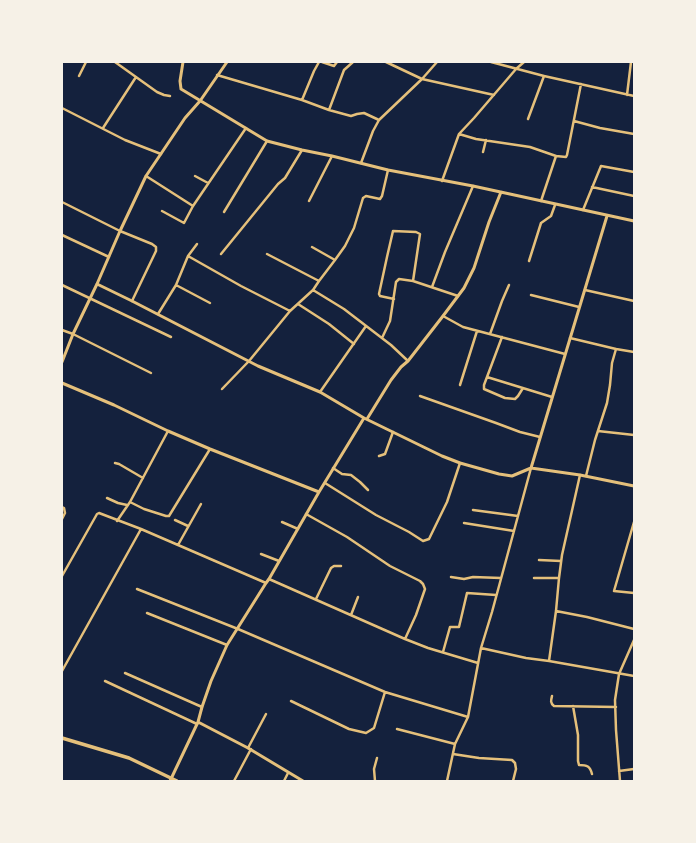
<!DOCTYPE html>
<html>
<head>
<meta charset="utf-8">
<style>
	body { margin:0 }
	#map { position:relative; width:696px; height:843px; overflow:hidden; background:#14213d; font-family:"Fira Sans",sans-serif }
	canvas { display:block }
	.frame { position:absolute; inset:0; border:63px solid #f6f1e7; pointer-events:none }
</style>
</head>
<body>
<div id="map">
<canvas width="696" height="843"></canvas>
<div class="frame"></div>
</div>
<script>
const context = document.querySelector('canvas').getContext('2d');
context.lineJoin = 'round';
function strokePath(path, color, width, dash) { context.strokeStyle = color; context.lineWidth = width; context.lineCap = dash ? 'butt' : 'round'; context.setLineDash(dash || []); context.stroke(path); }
strokePath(new Path2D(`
	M115 62 157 92 164 95 170 96
	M322 62 334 66 337 62
	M386 62 422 79 494 95
	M491 62 544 76 634 96
	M217 75 302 100 329 110 351 116 357 114 364 113 379 120
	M79 76 86 62
	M627 95 631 62
	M302 100 314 71 319 62
	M62 108 125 140 161 154
	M329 110 344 70 353 62
	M528 119 544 76
	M574 121 600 128 634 134
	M103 128 136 77
	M459 134 476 139 530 147 556 156 541 201
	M483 152 486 140
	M556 156 566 157 567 155 581 84
	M361 163 373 131 379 120 422 79 437 62
	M146 176 193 206
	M195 176 208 183
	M442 181 459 134 474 118 516 69 524 62
	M592 187 634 196
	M309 201 332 156
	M62 202 120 231 152 244 156 247V251L132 301
	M583 210 601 166 634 172
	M162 211 184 223 193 206 246 128
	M224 212 267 141
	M62 235 109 257
	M312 247 335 260
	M221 254 278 184 285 178 302 150
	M267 254 319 281
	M188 256 241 286 290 311
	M529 261 541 223 551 216 555 205
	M62 285 171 337
	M176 285 210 303
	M432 287 445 252 473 186
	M313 290 344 309 391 345 408 361
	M585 290 634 301
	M531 295 579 307
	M394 299 380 296 379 294 387 257 393 231 416 232 420 234 413 281
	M298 304 329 324 354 344
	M158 314 176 285 188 256 197 244
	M443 316 463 327 565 354
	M62 330 73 334 151 373
	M490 334 502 301 509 285
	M502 337 484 385V389L505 398 515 399 518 396 523 388
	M382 338 390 321 396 282 399 279 413 281 458 296
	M570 338 616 349 634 352
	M487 377 552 397
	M460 385 477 331
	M222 389 249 361 290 311 313 290 319 281 335 260 345 246 354 228 363 198 366 196 380 199 382 196 388 170
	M320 392 366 326
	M420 396 496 423 520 432 540 437
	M598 431 634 435
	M379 456 385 454 393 432
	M115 463 119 464 143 478
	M333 468 342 474 351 475 360 482 368 490
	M586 476 595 440 607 403 610 385 612 363 616 349
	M325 483 376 515 409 532 423 541 429 539 447 502 460 463
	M107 498 118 503 127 505
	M130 502 144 509 166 516H169L210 449
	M62 507 64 508 65 513 62 519
	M473 510 518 516
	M306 514 347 537 390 566 420 581 423 584 425 589 416 615 405 639
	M175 520 188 526
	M117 521 130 502 168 431
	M282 522 298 529
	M634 522 614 591 634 593
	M464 523 514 531
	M178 545 201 504
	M261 554 279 561
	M539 560 561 561
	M62 576 97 514 99 513 141 529 266 583
	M451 577 464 579 473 577 501 578
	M534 578H559
	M269 579 405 639 428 648 478 663
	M137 589 238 629 385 692 468 717
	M316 599 331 568 334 566H341
	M556 611 587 617 634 629
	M147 613 227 645
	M351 615 358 597
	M481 648 526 658 549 661 634 676
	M443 652 450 627H459L467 593 496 595
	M549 661 556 611 559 578 562 555 580 475
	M62 671 141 529
	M125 673 202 707
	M105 681 197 724
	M552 696C551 700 550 703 554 706L616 707
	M291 701 349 729 366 733 374 728 385 692
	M573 706 578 735V761L579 765C587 765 590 766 592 774
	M397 729 455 744
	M248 748 266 714
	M453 754 479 758 512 760 515 763 516 769 513 781
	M619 771 634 769
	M234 781 251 749
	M284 781 288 773
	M375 781 374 769 377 758
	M447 781 455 744 468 717 481 648 492 612 531 468
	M620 781 616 730 615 700 619 674 634 640`), '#e5c07b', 2.5);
strokePath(new Path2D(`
	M183 62 180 81 181 89 267 141 302 150 332 156 388 170 473 186 634 221
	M97 284 132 301 258 366 320 392 364 418 442 456 460 463 499 474 512 476 531 468
	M62 362 73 334 97 284 120 231 146 176 185 118 200 101 227 62
	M62 383 114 405 168 431 210 449 319 492
	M367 419 391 380 401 367 408 361 443 316 464 288 474 268 489 222 501 192
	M531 468 607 216
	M531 468 580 475 634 486
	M198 722 248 748 303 781
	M170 781 198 722 202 707 211 681 227 645 266 583 269 579 319 492 364 418`), '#e5c07b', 3);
strokePath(new Path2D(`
	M62 738 129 758 177 781`), '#e5c07b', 3.5);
</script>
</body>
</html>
